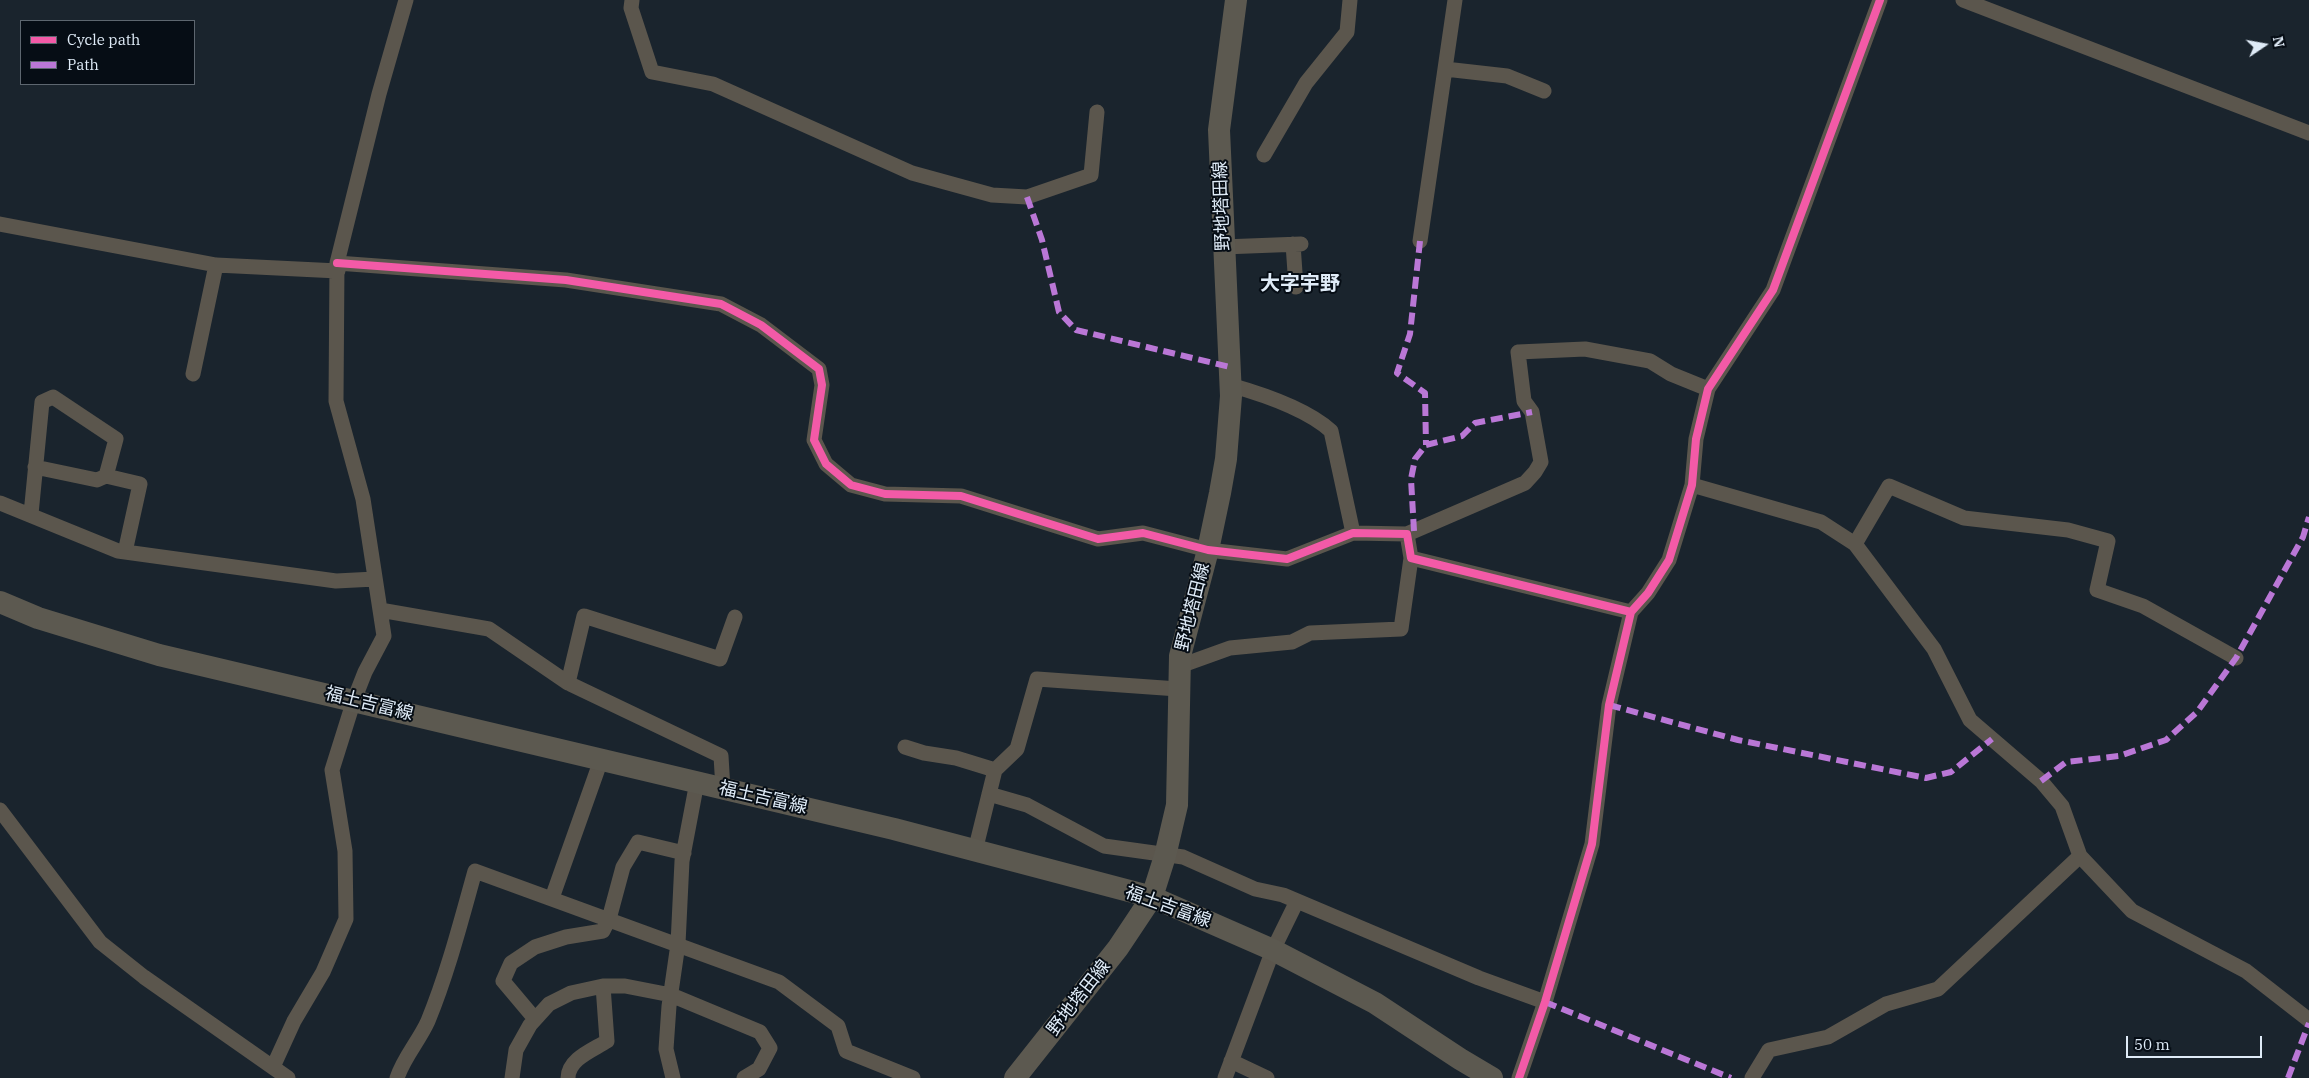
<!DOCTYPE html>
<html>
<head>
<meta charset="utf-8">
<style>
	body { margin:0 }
	#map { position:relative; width:2309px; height:1078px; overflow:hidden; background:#1a242d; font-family:"IBM Plex Serif",serif }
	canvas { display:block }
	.legend { position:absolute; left:20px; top:20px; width:175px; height:65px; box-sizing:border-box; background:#060d15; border:1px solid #5d666f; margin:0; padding:6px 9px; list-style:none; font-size:15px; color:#dfebf7 }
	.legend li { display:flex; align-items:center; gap:10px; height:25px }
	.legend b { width:25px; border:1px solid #5d666f }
	.north { position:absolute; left:2239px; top:20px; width:50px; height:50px; -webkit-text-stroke:4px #060d15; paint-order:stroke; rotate:78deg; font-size:14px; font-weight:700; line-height:20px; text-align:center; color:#dfebf7 }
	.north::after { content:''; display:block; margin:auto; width:18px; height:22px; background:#dfebf7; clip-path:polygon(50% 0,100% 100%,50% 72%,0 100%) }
	.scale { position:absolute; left:2126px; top:1036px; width:136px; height:22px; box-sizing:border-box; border:2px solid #dfebf7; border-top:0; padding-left:6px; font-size:15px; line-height:18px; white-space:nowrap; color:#dfebf7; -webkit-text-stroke:4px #060d15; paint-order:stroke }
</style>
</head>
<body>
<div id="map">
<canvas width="2309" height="1078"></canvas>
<ul class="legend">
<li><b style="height:6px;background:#f35aa7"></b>Cycle path</li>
<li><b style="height:6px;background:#ba77d6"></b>Path</li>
</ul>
<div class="north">N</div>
<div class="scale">50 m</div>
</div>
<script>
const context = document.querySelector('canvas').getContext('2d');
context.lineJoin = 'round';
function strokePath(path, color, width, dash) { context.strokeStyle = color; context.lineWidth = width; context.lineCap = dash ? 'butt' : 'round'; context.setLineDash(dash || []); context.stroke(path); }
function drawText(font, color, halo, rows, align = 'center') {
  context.font = font + ' "IBM Plex Serif","Noto Sans JP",serif'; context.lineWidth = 4; context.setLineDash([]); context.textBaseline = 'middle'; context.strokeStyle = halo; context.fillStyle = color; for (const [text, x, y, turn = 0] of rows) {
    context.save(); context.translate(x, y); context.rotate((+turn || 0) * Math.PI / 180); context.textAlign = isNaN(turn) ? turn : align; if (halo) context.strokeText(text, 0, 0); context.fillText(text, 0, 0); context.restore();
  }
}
strokePath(new Path2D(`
	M632 0 631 8 652 72 713 84 912 173 992 195 1027 197 1091 175 1097 112
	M1963 0 2309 133
	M1445 69 1507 76 1544 91
	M1264 155 1306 83 1347 32 1350 0
	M0 224 216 265 338 271
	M1420 241 1455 0
	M1293 244 1296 287
	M1223 247 1301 244
	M337 263 566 280 721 304 761 325 819 369 822 385 814 440 826 464 851 485 885 494 961 496 1098 539 1143 533 1208 550 1287 559 1353 533 1407 534 1411 558 1631 612
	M193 374 216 265
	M1230 385C1262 394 1307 409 1331 431L1353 533
	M106 476 140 484 125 552
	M1692 485 1821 522 1855 544 1934 649 1970 720 2041 781 2062 806 2080 856 2132 911 2246 971 2309 1020
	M0 503 118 551 336 581 375 579
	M31 514 42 402 53 397 116 439 106 476 97 480 35 467
	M1407 534 1525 483 1535 472 1541 462 1532 412 1524 401 1518 352 1585 349 1650 361 1671 374 1708 389
	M1855 544 1889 486 1964 518 2068 530 2108 541 2097 590 2143 606 2236 658
	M380 610 489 629 568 683
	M1180 666 1230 648 1292 642 1310 633 1401 629 1411 558
	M905 747 924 753 956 758 995 770
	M723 789 721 756 568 683 584 616 720 659 735 617
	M989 794 1027 805 1104 846 1183 857 1255 889 1283 895 1479 978 1545 1002
	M0 810 100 942 144 977 288 1078
	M975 851 995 770 1017 749 1037 679 1178 689
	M552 898 601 760
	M535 1019 503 981 511 963 535 947 566 937 603 931 609 919 623 867 638 842 684 853
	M1231 1061 1267 1078
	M273 1067 294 1021 323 972 346 919 345 851 332 770 354 700 365 672 384 636 363 499 336 401 337 263 379 94 406 0
	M397 1078C404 1057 419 1041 428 1021 448 972 461 921 475 871L779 982 838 1026 846 1051 913 1078
	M512 1078 516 1050 530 1025 549 1004 571 993 603 986
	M568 1078C568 1059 593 1050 607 1041L603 986H625L671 995 760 1032 770 1048 759 1069 744 1078
	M673 1078 666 1049 669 1006 678 944 682 861 697 782
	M1225 1078 1273 950 1297 901
	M1519 1078 1545 1002 1592 844 1609 705 1631 612 1648 593 1669 560 1692 485 1696 439 1708 389 1773 290 1880 0
	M1752 1078 1769 1050 1828 1037 1886 1004 1938 989 2080 856`), '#5b564d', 15);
strokePath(new Path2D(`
	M0 602 38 618 159 655 894 829 1152 897 1273 950 1375 1003 1460 1059 1492 1078
	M1015 1078 1118 948 1152 897 1165 856 1177 805 1180 656 1208 550 1220 493 1226 459 1231 396 1219 130 1236 0`), '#5c5950', 22);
strokePath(new Path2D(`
	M1027 197 1042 240 1059 312 1076 330 1230 367
	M1420 241 1410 334 1397 373 1425 393 1426 445
	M1414 531 1411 479 1415 459 1426 445 1462 436 1475 423 1532 412
	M1609 705 1738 740 1926 778 1951 772 1992 739
	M2041 781 2066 762 2119 756 2166 740 2197 712 2236 658 2303 537 2309 517
	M1545 1002 1731 1078
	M2288 1078 2309 1023`), '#ba77d6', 6, [12, 6]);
strokePath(new Path2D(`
	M337 263 566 280 721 304 761 325 819 369 822 385 814 440 826 464 851 485 885 494 961 496 1098 539 1143 533 1208 550 1287 559 1353 533 1407 534 1411 558 1631 612
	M1519 1078 1545 1002 1592 844 1609 705 1631 612 1648 593 1669 560 1692 485 1696 439 1708 389 1773 290 1880 0`), '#f35aa7', 8);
drawText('18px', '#dfebf7', '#060d15', [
	["野地塔田線",1222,206,-92],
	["野地塔田線",1193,607,-76],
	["福土吉富線",369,704,14],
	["福土吉富線",763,798,13],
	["福土吉富線",1168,907,20],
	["野地塔田線",1079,998,-52]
]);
drawText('bold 20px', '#dfebf7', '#060d15', [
	["大字宇野",1300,284]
]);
</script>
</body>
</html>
